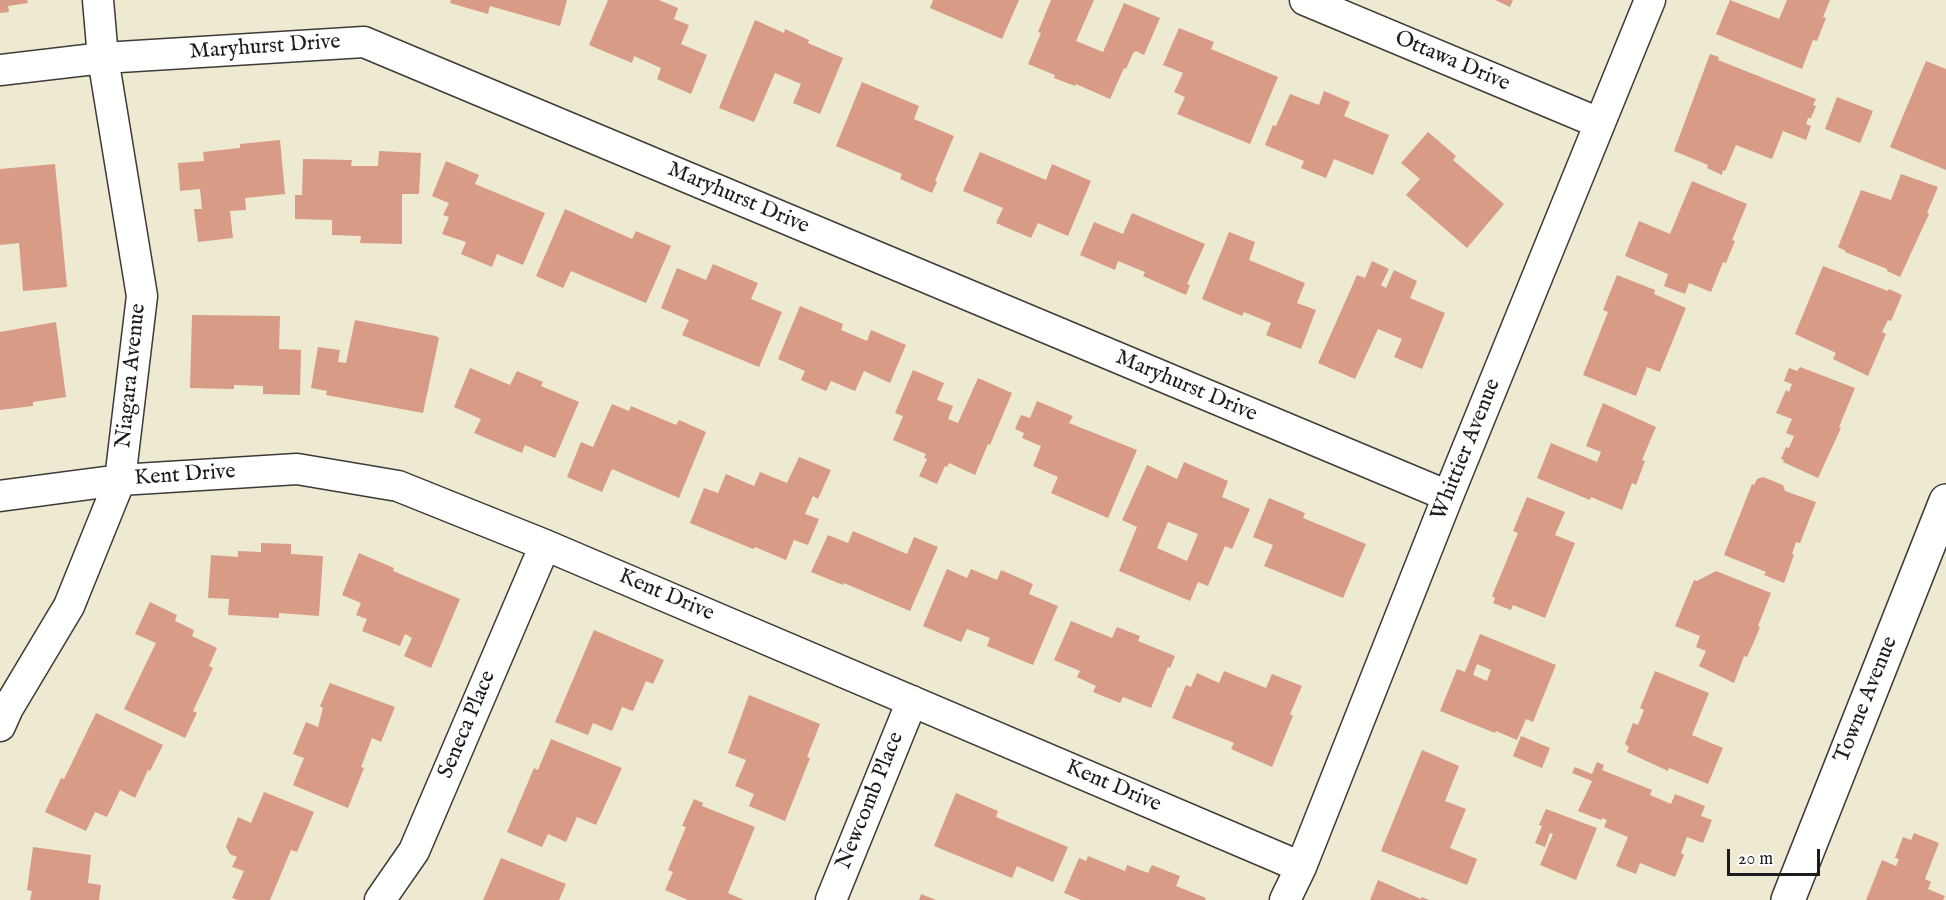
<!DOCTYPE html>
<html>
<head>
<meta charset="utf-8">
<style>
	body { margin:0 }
	#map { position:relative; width:1946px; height:900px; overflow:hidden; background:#eeead1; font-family:"IM FELL English",serif }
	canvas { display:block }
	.scale { position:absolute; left:1727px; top:849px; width:93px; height:27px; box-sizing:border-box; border:3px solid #1c1c1c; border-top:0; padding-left:8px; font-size:18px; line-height:21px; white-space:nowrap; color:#1c1c1c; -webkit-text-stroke:4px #fff; paint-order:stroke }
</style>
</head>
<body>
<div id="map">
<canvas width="1946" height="900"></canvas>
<div class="scale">20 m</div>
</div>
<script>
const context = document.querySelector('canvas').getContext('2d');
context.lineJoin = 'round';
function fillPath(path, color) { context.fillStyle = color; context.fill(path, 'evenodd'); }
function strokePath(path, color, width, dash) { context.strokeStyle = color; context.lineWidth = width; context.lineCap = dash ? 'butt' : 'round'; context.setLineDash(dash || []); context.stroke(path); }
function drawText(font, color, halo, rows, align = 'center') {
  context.font = font + ' "IM FELL English",serif'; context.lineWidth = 4.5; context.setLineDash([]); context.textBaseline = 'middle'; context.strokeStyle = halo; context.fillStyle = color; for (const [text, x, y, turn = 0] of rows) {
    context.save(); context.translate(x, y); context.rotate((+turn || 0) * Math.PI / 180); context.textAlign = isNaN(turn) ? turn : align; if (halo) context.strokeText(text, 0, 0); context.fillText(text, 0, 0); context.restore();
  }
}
fillPath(new Path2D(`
	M0 0H27L28 3 8 6 9 12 0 13Z
	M451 0H567L560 26 490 6 488 14 450 3Z
	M608 0H659L678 8 674 19 689 25 681 44 707 55 691 94 657 79 661 68 634 56 632 63 589 45Z
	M933 0H1019L1002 39 930 8Z
	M1051 0H1094L1076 41 1103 52 1124 3 1160 18 1144 55 1136 51 1133 53 1126 69 1124 68 1110 99 1076 84 1075 86 1054 78 1055 75 1028 64 1041 33 1038 32Z
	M1495 0H1513L1510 7Z
	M1730 0 1779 19 1787 0H1830L1823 17 1826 18 1817 41 1813 40 1802 69 1716 34Z
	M755 20 784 33 785 29 809 40 808 43 843 58 820 114 793 103 801 84 775 73 754 122 719 108Z
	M1179 28 1214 42 1211 49 1278 77 1250 144 1177 114 1185 97 1174 92 1183 73 1163 65Z
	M1710 54 1719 57 1718 60 1816 99 1813 105 1816 106 1811 118H1808L1806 124 1811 126 1806 140 1783 131 1772 159 1736 145 1725 171 1723 170 1722 175 1707 168 1708 165 1674 151Z
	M1926 61 1946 69V170L1890 147Z
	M862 82 919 106 914 119 954 136 935 181 937 182 932 193 900 179 902 174 836 146Z
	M1324 91 1350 102 1344 116 1389 135 1373 175 1334 159 1326 178 1301 168 1304 161 1265 145 1273 125 1276 126 1290 94 1319 105Z
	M1837 97 1873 111 1860 143 1825 129Z
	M1428 132 1456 156 1453 160 1504 204 1467 248 1406 195 1420 179 1401 163Z
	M280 140 285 194 245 198 246 210 230 211 233 238 198 242 194 209H202L200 189 180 191 178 163 204 161 203 152 240 148V144Z
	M379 151 421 153 419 194H402V244L360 243 361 236 332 235V220L295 219V195H302L303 159 352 160 351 166H378Z
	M980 152 1046 180 1052 164 1091 181 1068 236 1038 223 1031 238 996 223 1003 208 963 191Z
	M446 161 479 175 475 184 545 213 523 265 497 254 492 267 461 254 466 242 442 234 449 217 443 215 449 203 432 196Z
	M55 164 67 287 23 291 19 243 0 245V169Z
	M1901 174 1938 187 1927 213 1929 214 1900 277 1887 271V269L1845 252 1846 251 1838 247 1861 190 1891 200Z
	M1692 181 1747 204 1732 240 1735 241 1726 263 1723 262 1711 292 1689 283 1685 294 1664 286 1668 274 1625 256 1639 221 1670 234Z
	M565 209 632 239 636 231 671 246 646 303 571 271 563 288 536 276Z
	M1132 213 1205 244 1187 284 1190 285 1186 295 1143 276 1145 272 1118 261 1115 270 1080 255 1094 222 1123 234Z
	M1229 232 1255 242 1249 260 1305 283 1297 303 1316 310 1301 349 1266 335 1271 323 1244 312 1242 316 1202 299Z
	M1372 261 1389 269 1381 285 1386 288 1394 270 1417 281 1410 298 1445 313 1422 369 1394 357 1402 339 1378 329 1355 379 1318 363 1357 275 1365 278Z
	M713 264 758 283 751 299 782 312 759 367 682 335 689 320 661 308 677 268 706 280Z
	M1823 266 1888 291 1889 289 1902 295 1891 321 1888 320 1882 332 1886 334 1868 376 1833 359 1836 353 1795 334Z
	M1617 275 1655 290 1654 294 1686 308 1660 372 1647 367 1636 396 1583 375 1608 312 1603 310Z
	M800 306 843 324 841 330 867 341 871 330 906 345 890 383 864 371 855 391 831 381 826 391 801 380 805 371 778 359Z
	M192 315 280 316 279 349 301 350 300 395 263 394V386L234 385V389L190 388Z
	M355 320 436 336 439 338 423 413 326 395 327 391 311 388 318 347 340 350 338 362 346 363Z
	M56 322 66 397 33 402V406L0 410V332Z
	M1800 367 1855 388 1839 427 1841 428 1818 478 1783 462 1784 460 1781 459 1786 447 1789 448 1794 436 1786 433 1792 419 1776 413 1786 390 1789 392 1792 384 1784 381 1789 368 1797 371Z
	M470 368 510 385 517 371 543 382 541 386 579 402 555 458 525 445 522 453 474 433 481 419 454 407Z
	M913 370 944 383 937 400 953 406 948 419 958 423 978 378 1012 393 990 445 988 444 975 475 949 463 947 467 945 466 937 484 919 476 927 459 924 458 926 454 893 440 903 416 895 413Z
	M1037 401 1073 416 1069 423 1137 450 1108 518 1051 493 1058 477 1033 466 1041 446 1022 438 1024 433 1015 429 1021 415 1030 418Z
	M1603 403 1656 427 1642 460 1645 461 1636 485 1632 483 1622 510 1591 497 1590 500 1537 478 1551 443 1597 462 1601 452 1586 446Z
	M612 404 629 411 631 406 676 425 679 420 706 432 679 498 612 469 602 492 567 477 581 442 593 447Z
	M799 457 831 470 818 499 813 496 805 514 819 519 808 545 794 540 786 560 755 547 753 549 690 523 704 488 718 493 726 474 754 486 760 472 787 483Z
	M1184 462 1228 481 1222 497 1250 509 1232 549 1225 546 1208 586 1198 582 1190 601 1119 571 1137 527 1122 520 1147 465 1177 479ZM1168 522 1198 534 1187 561 1157 548Z
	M1763 477 1783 485 1785 491 1816 502 1800 543 1796 542 1792 554 1794 555 1784 583 1764 575 1766 572 1724 555 1752 484 1754 485 1757 479Z
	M1527 497 1565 512 1555 535 1575 543 1545 618 1513 605 1511 610 1493 603 1495 598 1492 596 1518 533 1513 531Z
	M1269 498 1305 513 1303 518 1366 544 1343 598 1264 566 1273 545 1253 537Z
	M853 531 907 554 914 537 938 547 910 611 844 583 843 585 811 572 828 535 848 543Z
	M261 543 291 544V554L323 556 319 616 279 613V618L228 615 229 599 208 598 211 555 238 557V551L261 552Z
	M359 553 394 568 393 571 460 599 431 668 404 656 412 638 405 634 400 646 362 631 367 619 356 615 361 603 342 595Z
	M947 569 967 578 971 569 997 580 1001 570 1033 584 1029 594 1058 606 1033 665 987 646 990 638 967 629 961 642 923 626Z
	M1716 571 1771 593 1758 626 1760 627 1756 637 1747 657 1744 656 1734 683 1699 666 1706 651 1696 647 1700 636 1675 626 1694 580 1697 581Z
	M150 602 177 615 175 621 194 630 192 636 217 648 209 666 213 668 193 711 197 713 185 738 124 709 156 643 135 634Z
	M1071 621 1112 638 1117 627 1140 636 1138 641 1175 656 1170 668 1168 667 1151 708 1123 697 1120 703 1093 692 1096 686 1077 677 1080 671 1054 660Z
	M594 630 664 660 653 684 646 681 633 711 622 707 612 731 593 723 588 735 555 722Z
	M1480 634 1556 665 1533 722 1526 719 1517 740 1496 731 1495 733 1440 711 1457 669 1465 672ZM1477 664 1491 670 1487 681 1473 675Z
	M1224 671 1266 688 1272 674 1302 686 1290 714 1293 716 1272 767 1231 749 1234 743 1172 718 1186 685 1191 687 1197 673 1219 683Z
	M1655 671 1709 693 1692 735 1723 748 1708 784 1669 768 1668 771 1627 752 1629 747 1625 744 1633 723 1638 725 1644 710 1640 708Z
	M330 683 395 707 381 742 372 738 361 767 364 768 348 808 293 785 304 758 293 754 306 722 318 727 323 708 320 706Z
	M749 695 820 724 807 757 810 758 785 821 749 806 754 794 735 786 746 760 728 753Z
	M96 713 163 745 150 771 148 770 135 798 120 790 107 817 95 812 86 831 45 812 61 778 64 779Z
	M1521 736 1550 748 1542 768 1513 756Z
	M551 739 622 768 596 825 577 817 566 842 548 834 542 847 507 832 534 768 538 770Z
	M1422 750 1459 766 1445 801 1466 809 1450 848 1477 859 1467 885 1381 851Z
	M1597 762 1604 765 1602 770 1652 790 1650 795 1671 804 1675 794 1705 806 1701 816 1712 820 1703 843 1687 837 1681 853 1684 855 1675 877 1640 863 1636 874 1616 866 1628 837 1604 827 1607 820 1602 818 1601 820 1578 811 1592 781 1572 773 1575 767 1592 774Z
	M264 792 314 812 297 852 291 850 270 900H238L232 898 244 871 232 867 237 857 230 854 226 847 238 817 251 823Z
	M956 793 998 811 996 817 1068 847 1053 882 1017 866 1012 878 934 846Z
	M694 799 703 803 702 806 755 827 728 893 744 900H688L665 890 673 872 668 870 686 827 682 826Z
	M1546 809 1597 828 1576 880 1540 865 1553 834 1550 833 1545 847 1535 843 1542 826 1539 825Z
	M1914 833 1939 843 1925 879 1931 882 1928 889 1945 896 1943 900H1866L1882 860 1896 866 1899 859 1895 858 1903 837 1911 840Z
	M33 847 91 855 88 883 101 885 99 900H30L32 891 27 890Z
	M1088 856 1125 871 1127 865 1148 873 1152 865 1180 876 1176 886 1206 898 1205 900H1081L1064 893 1079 858 1086 861Z
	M501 858 566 884 559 900H483Z
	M1378 880 1421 899 1422 897 1429 900H1370Z
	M921 894 936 900H919Z`), '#d79b86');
const minor = new Path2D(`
	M1305 0 1599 123
	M0 70 103 58 364 42 1448 496
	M0 496 120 480 297 469 398 486 545 545 1301 867
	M0 726 8 708 69 606 120 480 142 296 103 58 98 0
	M380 900 414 851 545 545
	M831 900 912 701
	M1285 900 1301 867 1448 496 1650 0`);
const major = new Path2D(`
	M1788 900 1946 501`);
strokePath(minor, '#3c3b37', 33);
strokePath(major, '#3c3b37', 36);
strokePath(minor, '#fff', 30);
strokePath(major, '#fff', 33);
drawText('22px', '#1c1c1c', '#fff', [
	["Maryhurst Drive",265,48,-4],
	["Ottawa Drive",1452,62,23],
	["Maryhurst Drive",738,199,23],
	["Niagara Avenue",132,376,-84],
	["Maryhurst Drive",1186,387,23],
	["Whittier Avenue",1467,450,-68],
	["Kent Drive",185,476,-4],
	["Kent Drive",666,596,23],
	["Towne Avenue",1867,700,-68],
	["Seneca Place",468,725,-67],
	["Kent Drive",1113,787,23],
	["Newcomb Place",871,801,-68]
]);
</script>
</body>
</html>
